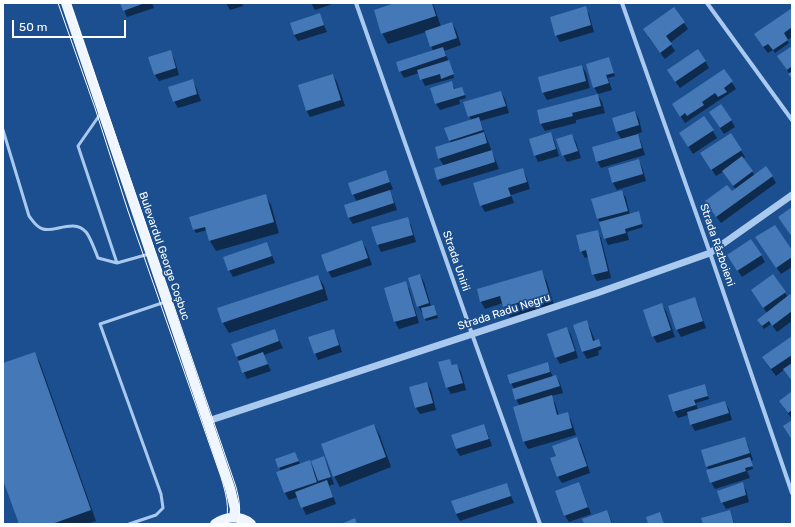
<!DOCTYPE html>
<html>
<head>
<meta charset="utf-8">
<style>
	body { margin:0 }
	#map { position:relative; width:795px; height:527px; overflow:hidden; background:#1b4f8f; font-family:Rubik,sans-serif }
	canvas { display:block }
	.frame { position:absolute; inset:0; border:4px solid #fff; pointer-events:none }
	.scale { position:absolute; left:12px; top:20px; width:114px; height:18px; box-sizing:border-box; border:2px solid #fff; border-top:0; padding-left:5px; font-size:12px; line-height:14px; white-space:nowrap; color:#fff; -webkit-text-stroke:3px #1b4f8f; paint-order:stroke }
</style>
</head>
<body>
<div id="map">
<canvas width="795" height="527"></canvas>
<div class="frame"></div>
<div class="scale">50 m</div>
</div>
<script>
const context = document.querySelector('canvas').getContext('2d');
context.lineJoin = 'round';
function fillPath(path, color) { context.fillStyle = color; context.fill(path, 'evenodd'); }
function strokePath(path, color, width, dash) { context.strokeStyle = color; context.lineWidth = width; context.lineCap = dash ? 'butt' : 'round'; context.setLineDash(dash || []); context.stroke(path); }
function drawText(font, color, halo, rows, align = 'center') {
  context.font = font + ' Rubik,sans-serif'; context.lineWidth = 3.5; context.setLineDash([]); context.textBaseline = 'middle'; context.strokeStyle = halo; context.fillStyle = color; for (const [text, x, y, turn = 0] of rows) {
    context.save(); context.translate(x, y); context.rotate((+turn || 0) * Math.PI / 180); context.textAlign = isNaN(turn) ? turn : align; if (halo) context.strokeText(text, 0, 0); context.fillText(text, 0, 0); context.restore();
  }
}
fillPath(new Path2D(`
	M121 3H152L154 8 127 17Z
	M226 3H242L243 6 230 10Z
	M311 3H335L315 10Z
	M398 3H433L441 27 452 23 456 30 461 45 444 51 452 68 454 78 425 86 419 73 404 78 400 71 433 51 426 32 388 44 382 33Z
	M585 8 589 14 594 32 560 42 556 35Z
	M792 9V37L787 40 789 43 775 53 773 50 768 53 759 41Z
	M319 14 327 32 298 41 294 35Z
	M684 23 688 29 670 43 675 51 665 59 648 37Z
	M792 47V79L783 63Z
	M170 51 174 58 179 75 159 81 155 75Z
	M609 58 615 76 608 78 612 90 598 94 594 87Z
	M705 61 709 68 680 88 672 77Z
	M582 66 586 73 590 88 547 100 543 93Z
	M724 70 736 89 685 123 677 111Z
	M333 75 337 82 345 106 310 117 306 110Z
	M192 80 196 87 201 101 178 108 174 101Z
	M451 82 456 90 462 88 466 98 459 100 460 104 440 110 436 104Z
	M501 92 505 99 509 113 480 121 499 169 442 186 438 179 444 166 439 158 451 143 449 140 471 120 464 103Z
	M598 95 602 102 605 113 576 120V123L545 131 541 124Z
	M635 112 639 119 642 132 637 134 641 142 645 155 601 168 597 161 622 140 617 132 613 119Z
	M704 117 717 138 693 154 684 140Z
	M714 119 731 120 735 127 724 134Z
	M550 133 554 140 559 156 538 162 535 155Z
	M572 135 576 142 581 158 567 162 563 155Z
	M731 135 745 157 743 159 755 176H772L776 183 721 223 710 208 736 190 723 172 716 176 706 161Z
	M639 160 642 167 646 181 617 190 613 183 609 169Z
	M522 169 526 176 530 189 511 195 514 203 485 212 481 205Z
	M386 172 393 189 389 191 393 198 397 210 353 224 349 218 357 202 353 194Z
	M622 192 626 198 630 215 638 212 643 227 627 232 629 240 608 245 605 238 601 224 598 219Z
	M265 195 271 205 279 233 216 251 210 241 207 230 196 233 194 230 191 217Z
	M407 218 411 225 416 242 381 252 378 245Z
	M597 231 601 238 611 278 597 281 593 274 589 257 585 258 581 251Z
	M362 242 366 248 372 265 332 278 328 271Z
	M267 243 275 263 233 277 229 270Z
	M761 244 792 252V267L781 274Z
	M761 255 765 262 742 277 732 262Z
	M541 271 547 282 554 305 510 317 503 303 485 309 481 302 478 290Z
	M420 275 424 282 431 306 435 309 438 318 426 321 423 313H422L418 306Z
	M318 276 324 286 328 300 229 333 223 323Z
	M405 283 409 289 419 323 399 329 395 322 385 288Z
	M785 293 788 297 792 298V321L777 332 771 324 764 329 760 323 767 313 756 297Z
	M694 298 698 305 706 328 681 337 677 330 669 307Z
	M662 305 666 311 675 337 657 343 653 336Z
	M586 322 590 328 595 341 599 340 602 349 598 351 599 355 587 359 583 352 574 325Z
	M567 328 571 335 578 358 560 364 556 357Z
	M274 330 283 348 264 355 271 371 247 379 237 357Z
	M333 330 337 337 342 352 318 360 315 353Z
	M792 337V381L785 369 776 376 767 364Z
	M34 353 40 363 96 521 87 524H20L3 477V364Z
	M450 360 453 366 457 365 461 372 466 390 451 394 447 387Z
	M547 364 553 377 556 376 560 383 563 393 551 396 555 403 559 416 567 413 571 420 576 435 528 449 524 442 514 408 520 406 516 399 514 389 508 376Z
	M427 383 431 390 436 410 420 414 416 408Z
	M706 389 709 399 696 403 698 410 725 402 729 409 732 420 695 431 691 424 688 415 678 418 674 411Z
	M792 393V419L784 408Z
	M374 425 380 436 391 467 340 487 334 476Z
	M483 425 487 432 492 446 460 456 456 449 452 435Z
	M577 438 581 445 590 473 562 483 558 477 557 457Z
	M744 438 748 445 753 460 751 461 753 469 747 471 750 478 715 489 711 482 710 470 707 467Z
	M297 456 300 464 309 461 315 471 323 458 327 464 334 484 329 486 336 504 306 515 298 497 289 500 285 493 277 472 281 471 276 460Z
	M578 483 582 490 591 514 569 522 565 516 556 492Z
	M506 484 514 503 460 521 456 514 452 502Z
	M742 484 746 490 749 502 726 509 722 502Z
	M607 511 613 524H585Z
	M730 512 735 524H704Z`), '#0007');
fillPath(new Path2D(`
	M120 3H145L123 11Z
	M395 3H432L436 16 381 34 374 10Z
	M586 6 591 25 555 36 550 17Z
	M674 7 685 22 666 36 672 44 660 53 643 29Z
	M792 8V27L784 33 788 40 773 50 768 44 763 47 754 34Z
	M320 13 324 25 294 35 290 23Z
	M452 22 457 38 430 47 425 31Z
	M792 46V66L787 70 777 56Z
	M443 47 446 56 399 72 396 62Z
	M698 49 706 61 675 82 667 70Z
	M171 50 176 68 154 75 148 57Z
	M609 57 614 73 606 75 609 83 593 88 586 64Z
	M449 60 454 74 441 79 440 74 420 80 417 70Z
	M582 65 586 81 542 93 538 77Z
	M724 69 733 81 724 88 727 92 718 97 715 93 702 102 704 105 687 116 685 113 680 117 672 104Z
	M792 71V79L788 74Z
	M333 74 341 100 306 111 298 85Z
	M193 79 197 94 173 102 168 87Z
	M452 81 454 89 462 87 465 95 435 104 430 88Z
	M501 91 506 106 468 117 463 102Z
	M598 94 601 106 572 113 573 116 540 124 537 110Z
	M721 104 732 120 720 128 709 112Z
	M635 111 639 125 616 132 612 118Z
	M704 116 714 130 688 147 679 133Z
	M479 117 483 130 449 141 444 128Z
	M484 132 487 143 438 159 435 147Z
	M551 132 556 149 534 156 529 139Z
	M731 133 742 150 711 170 700 153Z
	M572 134 578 151 562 156 556 139Z
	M638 134 642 148 596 162 592 147Z
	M492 150 495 162 437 180 434 168Z
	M742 156 753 171 733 186 722 171Z
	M639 159 643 174 612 183 608 168Z
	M766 166 773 176 716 217 705 201 727 185 732 191Z
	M523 168 527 182 508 188 511 196 480 206 473 183Z
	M386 170 390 182 352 195 348 183Z
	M390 190 394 203 348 218 344 205Z
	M622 190 628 211 597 219 591 199Z
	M266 194 274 222 209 241 205 227 193 230 189 217Z
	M792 207V237L778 217Z
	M639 211 642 224 625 229 626 233 604 239 599 222Z
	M408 217 413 235 377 245 371 227Z
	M775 225 792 250V257L776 268 755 237Z
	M598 230 608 271 592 275 586 250 580 252 576 235Z
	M751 239 762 255 737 271 727 255Z
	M362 240 368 258 327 272 321 255Z
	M267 242 272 256 228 271 223 257Z
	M542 270 549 294 503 307 500 296 480 302 477 289Z
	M420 274 429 303 417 307 408 278Z
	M773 274 786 292 763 308 751 290Z
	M318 275 323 289 222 323 217 308Z
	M406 281 416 316 394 322 384 288Z
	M790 294 792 296V311L772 326 769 321 762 326 757 320Z
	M695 297 703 321 676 330 668 306Z
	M662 303 671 330 652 337 643 310Z
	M434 305 437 315 424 319 421 308Z
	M587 320 593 341 599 339 601 346 582 352 573 325Z
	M567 327 575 351 555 358 547 334Z
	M275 329 279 341 236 357 231 344Z
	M334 329 339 345 314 354 308 337Z
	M792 336V355L771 369 762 357Z
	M35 352 91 510 52 524H19L3 480V363Z
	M263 352 268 364 242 373 238 361Z
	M450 359 452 365 457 364 463 383 446 388 438 362Z
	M548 362 550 372 510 384 507 375Z
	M792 363V381L783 369Z
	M556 375 560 386 515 400 512 389Z
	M427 382 433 403 415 408 409 387Z
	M705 384 708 396 694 400 696 405 673 412 668 395Z
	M792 391V410L788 413 779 401Z
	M552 395 557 415 568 412 572 428 523 442 513 407Z
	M725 401 729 413 690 425 687 412Z
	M792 420V440L783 426Z
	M374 424 386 457 333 477 321 444Z
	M484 424 489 439 456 449 451 435Z
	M577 437 587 466 557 477 550 458 556 456 552 446Z
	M745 437 750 453 706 467 701 450Z
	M295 452 299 461 278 468 275 459Z
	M324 456 331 477 318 481 311 461Z
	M750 457 753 466 745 468 746 471 710 483 706 470Z
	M310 460 317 482 284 493 276 472Z
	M327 480 333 497 301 508 295 492Z
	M579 482 588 507 564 516 555 491Z
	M743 482 746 495 721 503 717 491Z
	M507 483 511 496 456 514 451 501Z
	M607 510 612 524H584L582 519Z
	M730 510 734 524H703L701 518Z
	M660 512 664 524H648L646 517Z
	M355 518 357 524H341Z`), '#4478b7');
strokePath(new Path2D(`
	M101 113 78 146 117 263 149 254
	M3 130 29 216C33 221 36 227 43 229 54 233 74 218 86 232 90 237 95 250 98 258L117 263
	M129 524 156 515 163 508 161 494 100 324 165 302`), '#a9c9ee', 3);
strokePath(new Path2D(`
	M356 3 472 334 540 524
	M622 3 710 253 792 493
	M707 3 792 120`), '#a9c9ee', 4);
strokePath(new Path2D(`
	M208 421 597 293 710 253 792 195`), '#a9c9ee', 7);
strokePath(new Path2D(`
	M66 3 230 488 235 509 234 517
	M215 524C226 516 240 515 251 524`), '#f0f6ff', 10);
strokePath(new Path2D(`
	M58 3 95 108 128 211 221 477C225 491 231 509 225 524
	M70 3 236 487C239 499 242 512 237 524`), '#fff', 1);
drawText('11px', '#fff', '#1b4f8f', [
	["Strada Războieni",717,245,71],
	["Bulevardul George Coșbuc",164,256,71],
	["Strada Unirii",456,261,71],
	["Strada Radu Negru",504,312,-18]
]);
</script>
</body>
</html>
